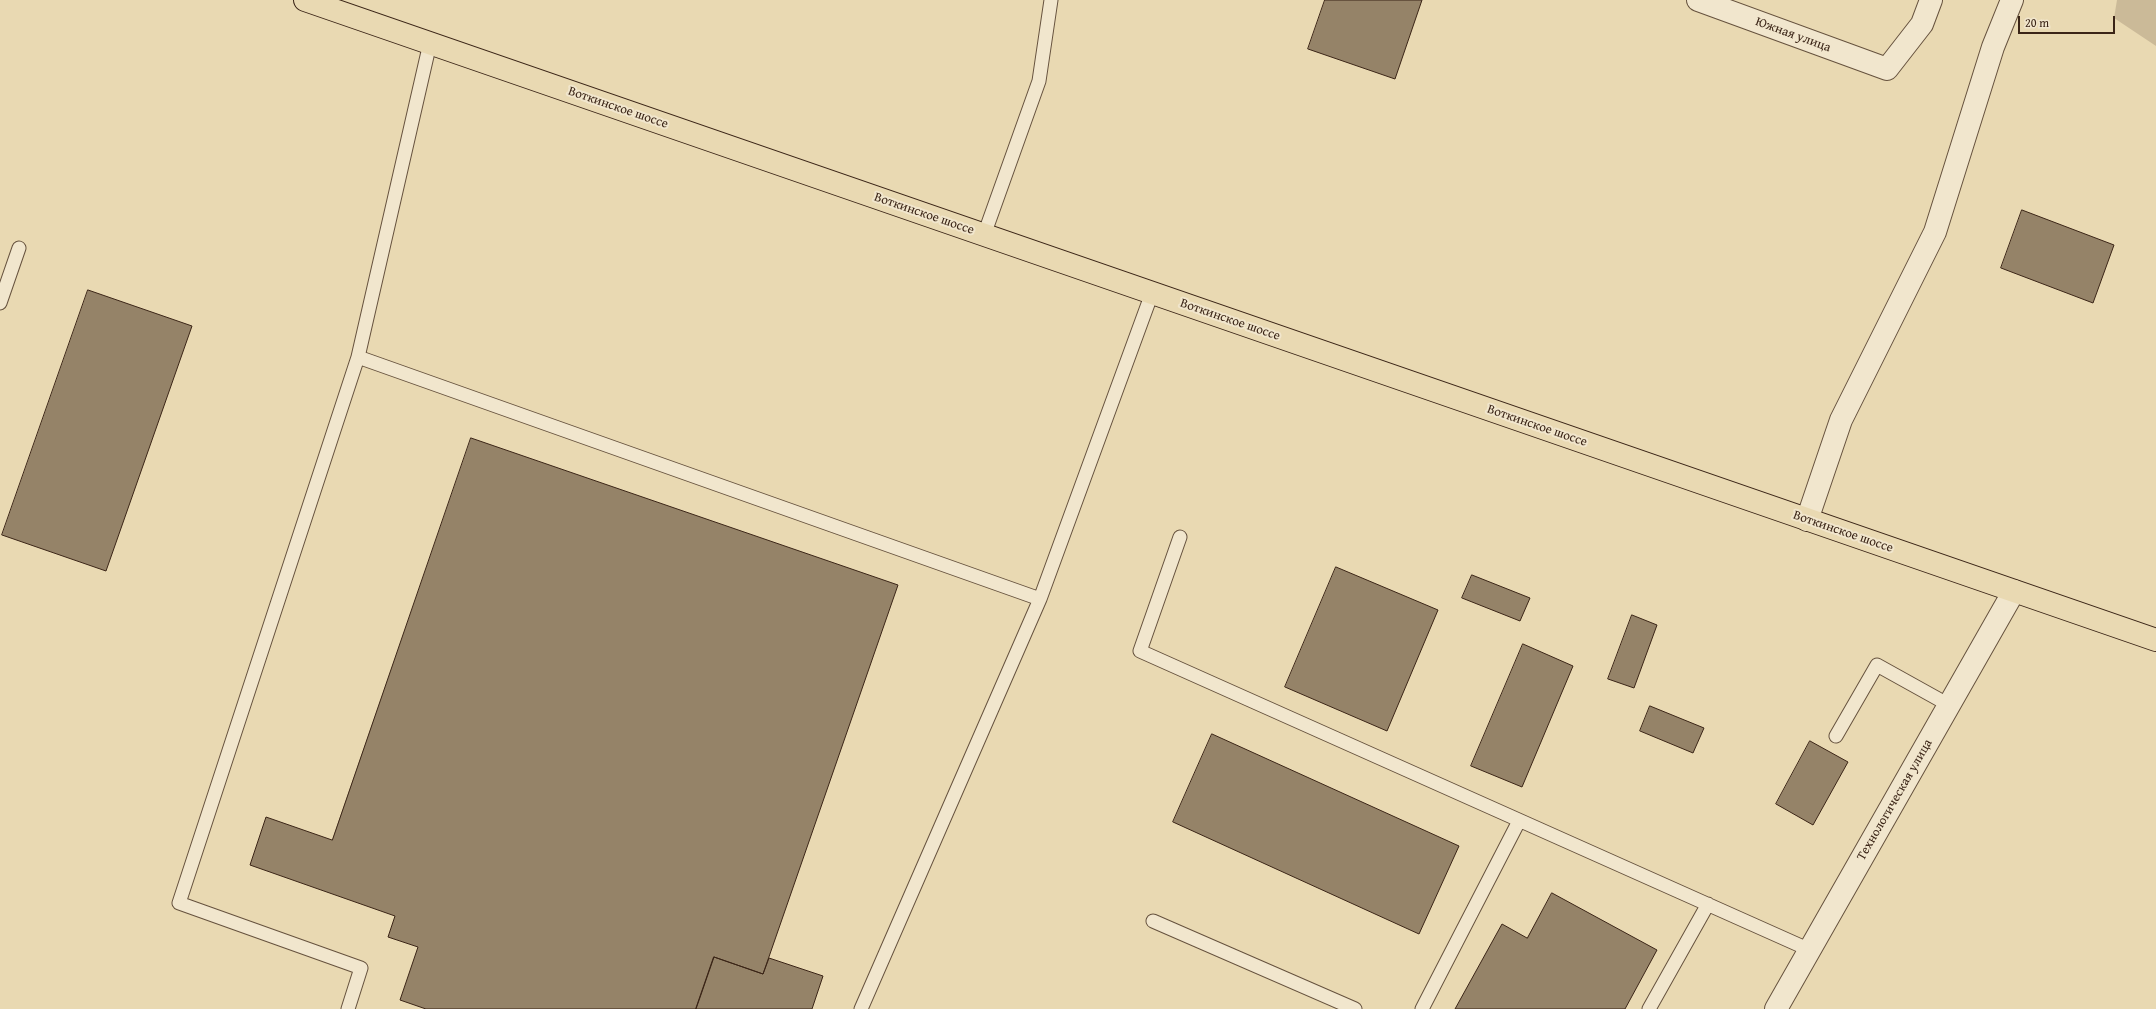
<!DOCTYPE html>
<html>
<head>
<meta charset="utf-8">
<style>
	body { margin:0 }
	#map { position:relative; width:2156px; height:1009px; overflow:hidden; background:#e9d9b2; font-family:"Gentium Book Plus",serif }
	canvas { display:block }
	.scale { position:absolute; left:2018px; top:16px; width:97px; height:18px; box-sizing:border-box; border:2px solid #3b2517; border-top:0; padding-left:5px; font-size:12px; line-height:14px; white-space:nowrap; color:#3b2517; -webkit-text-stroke:3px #f1e6cd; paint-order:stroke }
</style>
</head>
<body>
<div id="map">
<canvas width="2156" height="1009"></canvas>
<div class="scale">20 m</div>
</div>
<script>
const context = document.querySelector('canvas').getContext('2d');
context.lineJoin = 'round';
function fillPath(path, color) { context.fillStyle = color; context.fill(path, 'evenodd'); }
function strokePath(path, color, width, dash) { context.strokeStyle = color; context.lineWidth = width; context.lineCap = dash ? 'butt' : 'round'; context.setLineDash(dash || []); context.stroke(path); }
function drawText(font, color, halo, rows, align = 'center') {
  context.font = font + ' "Gentium Book Plus",serif'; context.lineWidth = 4; context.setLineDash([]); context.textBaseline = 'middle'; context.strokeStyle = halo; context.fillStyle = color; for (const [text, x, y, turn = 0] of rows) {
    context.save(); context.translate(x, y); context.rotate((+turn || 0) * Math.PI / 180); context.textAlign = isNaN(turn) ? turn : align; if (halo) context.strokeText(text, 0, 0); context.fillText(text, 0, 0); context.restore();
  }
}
fillPath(new Path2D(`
	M2117 0H2156V46L2114 18Z`), '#cbba98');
const building = new Path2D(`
	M1325 0H1422L1395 79 1308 49Z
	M2022 210 2114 245 2093 303 2001 268Z
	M88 290 192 326 106 571 2 535Z
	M471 438 898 585 763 974 714 957 696 1009H426L400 1000 418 947 388 937 395 916 250 865 266 817 332 840Z
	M1336 567 1438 610 1387 731 1285 687Z
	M1472 575 1530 598 1520 621 1462 598Z
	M1632 615 1657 625 1634 688 1608 679Z
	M1523 644 1573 666 1522 787 1471 766Z
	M1650 706 1704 728 1693 753 1640 731Z
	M1212 734 1459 846 1419 934 1173 822Z
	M1810 741 1848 762 1813 825 1776 804Z
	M1552 893 1657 950 1625 1009H1455L1502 924 1527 938Z
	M714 957 763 974 769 958 823 976 812 1009H696Z`);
fillPath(building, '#958368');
strokePath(building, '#3b2517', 1);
const service = new Path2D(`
	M430 43 358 357 1040 599 1152 293
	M984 235 1039 81 1051 0
	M0 303 19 248
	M1180 537 1140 651 1810 950
	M1836 736 1877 665 1949 705
	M1153 921 1355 1009
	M348 1009 361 968 179 903 358 357
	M861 1009 1040 599
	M1422 1009 1519 821
	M1649 1009 1708 904`);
const minor = new Path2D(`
	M1698 0 1887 69 1922 24 1931 0
	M1807 520 1841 420 1935 232 1993 47 2012 0
	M1776 1009 2014 591`);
const primary = new Path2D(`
	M305 0 2156 640`);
strokePath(service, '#66523e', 15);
strokePath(minor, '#66523e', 24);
strokePath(primary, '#3b2517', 24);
strokePath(service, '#f1e6cd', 13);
strokePath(minor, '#f1e6cd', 22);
strokePath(primary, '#e9d9b2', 22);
drawText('13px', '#3b2517', '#f1e6cd', [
	["Южная улица",1793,35,20],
	["Воткинское шоссе",618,108,19],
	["Воткинское шоссе",924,214,19],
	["Воткинское шоссе",1230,320,19],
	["Воткинское шоссе",1537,426,19],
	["Воткинское шоссе",1843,532,19],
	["Технологическая улица",1895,800,-60]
]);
</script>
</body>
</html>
